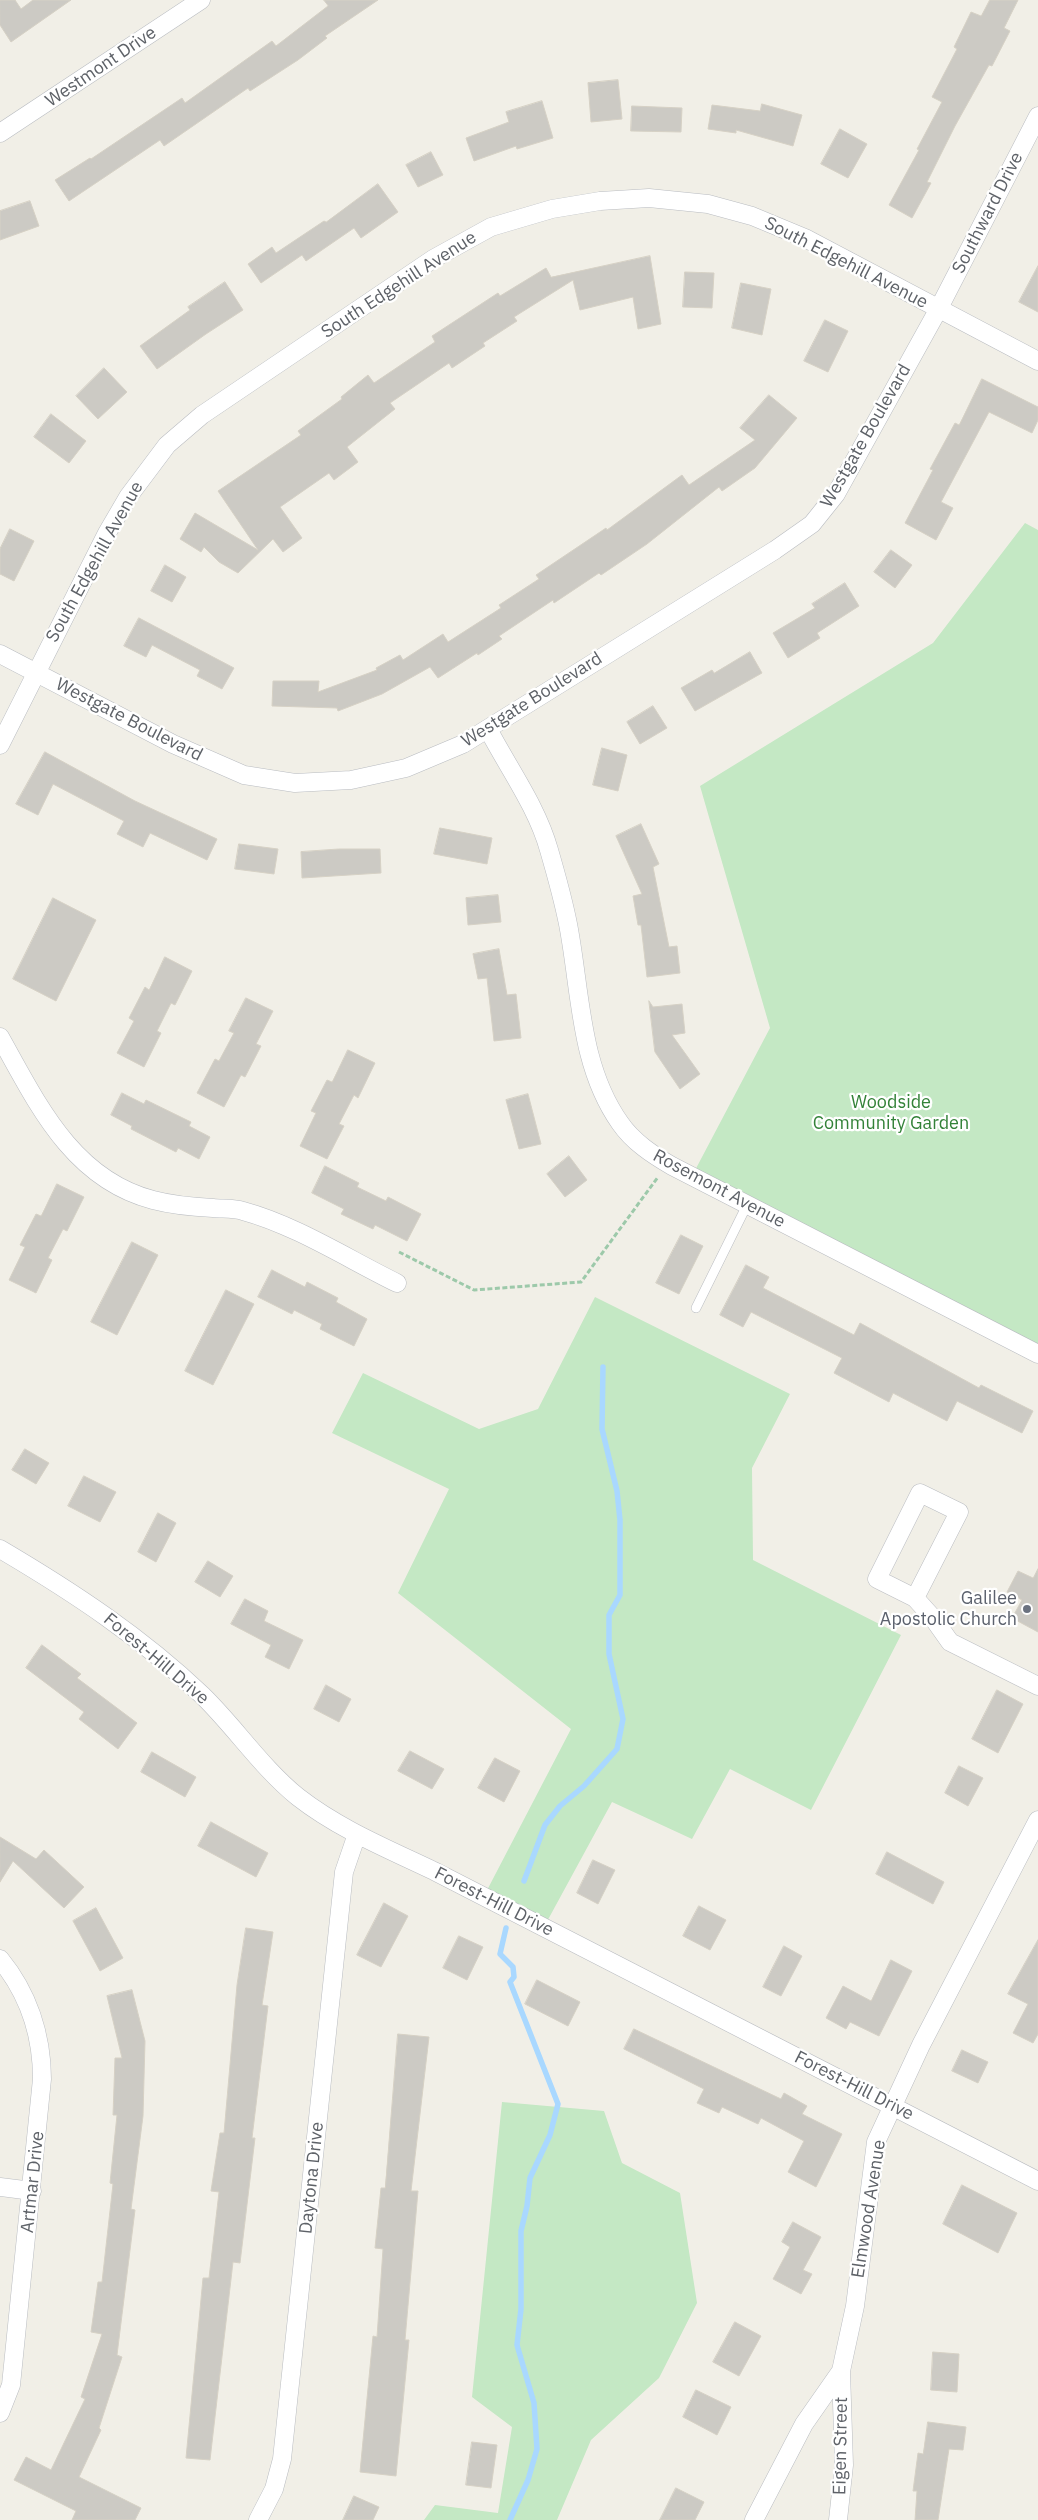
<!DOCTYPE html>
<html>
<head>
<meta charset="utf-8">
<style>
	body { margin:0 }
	canvas { display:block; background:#f1efe7 }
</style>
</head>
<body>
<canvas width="1038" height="2520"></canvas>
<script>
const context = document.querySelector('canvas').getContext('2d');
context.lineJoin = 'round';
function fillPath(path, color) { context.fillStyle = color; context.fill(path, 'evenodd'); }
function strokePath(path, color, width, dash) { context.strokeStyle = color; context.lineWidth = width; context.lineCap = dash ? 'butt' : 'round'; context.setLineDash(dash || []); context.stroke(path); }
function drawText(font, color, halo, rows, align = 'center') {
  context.font = font + ' "IBM Plex Sans",sans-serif'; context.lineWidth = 4.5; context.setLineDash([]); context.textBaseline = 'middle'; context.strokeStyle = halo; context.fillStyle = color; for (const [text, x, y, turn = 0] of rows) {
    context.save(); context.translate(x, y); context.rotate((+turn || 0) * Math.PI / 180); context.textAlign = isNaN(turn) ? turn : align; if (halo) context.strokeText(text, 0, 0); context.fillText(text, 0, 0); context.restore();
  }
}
fillPath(new Path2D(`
	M1025 523 1038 530V1354L692 1176 770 1028 700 786 933 643Z
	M595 1297 790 1394 752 1468 753 1560 901 1635 811 1810 730 1769 692 1839 612 1802 544 1927 484 1896 571 1729 398 1593 449 1489 332 1433 363 1373 479 1429 538 1409Z
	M502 2102 604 2111 622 2163 680 2193 697 2303 659 2378 591 2440 557 2520H424L435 2505 498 2513 512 2427 472 2397Z`), '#c4e8c4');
strokePath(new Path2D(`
	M524 1881 545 1825 560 1806 584 1786 617 1749 623 1719 609 1654V1615L620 1595V1520L617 1491 602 1429 603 1367
	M506 1928 500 1954 513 1967 514 1977 510 1982 558 2104 550 2135 530 2178 527 2206 521 2231V2309L517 2345 534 2403 537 2449 528 2480 510 2520`), '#a9d8ff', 5.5);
const building = new Path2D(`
	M0 0H15L21 9 33 0H71L11 42 0 25Z
	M324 0H378L325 36 327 38 298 60 250 91 248 88 164 146 160 140 69 201 55 180 90 158 91 159 182 98 185 103 272 41 276 46 328 6Z
	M990 0H1018L1004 28 1010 31 992 66 989 65 955 126 927 182 931 183 912 218 889 205 919 150 917 149 942 102 932 97 957 49 954 47 971 12 981 16Z
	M618 80 622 119 591 122 588 83Z
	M542 101 553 138 517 149 516 146 474 161 466 138 509 122 506 112Z
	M762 104 802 115 793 146 736 130V133L708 129 712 105 760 111Z
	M632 106 682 108 681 132 631 131Z
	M840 129 867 144 848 178 821 164Z
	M431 152 443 175 418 187 406 165Z
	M378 184 398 212 361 238 354 228 306 261 302 255 261 283 248 264 272 247 276 253 324 221 326 222Z
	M30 201 39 226 0 240V211Z
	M650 256 661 324 638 329 633 297 580 310 573 280 514 317 517 321 483 343 485 346 452 368 449 363 390 403 395 409 347 447 358 462 334 480 329 473 280 507 302 538 283 552 273 539 238 573 219 562 204 547 201 552 180 539 195 513 258 550 218 491 301 435 298 431 342 399 341 397 368 375 374 383 435 342 432 336 498 293 500 296 546 268 551 277Z
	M1038 266V312L1019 302Z
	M685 272 714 273 712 308 683 307Z
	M225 282 243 310 206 334 157 369 140 346 190 310 188 307Z
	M741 283 771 289 762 335 732 328Z
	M825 320 848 331 828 372 804 361Z
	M104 368 127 392 98 419 76 396Z
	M982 379 1038 407V420L1032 433 989 412 941 502 953 508 936 540 905 523 933 470 930 469 955 423 959 425Z
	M769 395 797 418 755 468 722 491 719 487 647 544 601 575 599 573 554 603 553 600 499 636 502 639 478 655 477 653 438 678 430 667 382 694 338 711 337 708 272 706 273 681H319L318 692 377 670 376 668 400 655 403 660 443 634 448 642 501 608 499 605 539 579 536 575 606 528 607 530 682 475 689 485 755 440 740 428Z
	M51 414 86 441 69 463 34 437Z
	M10 529 34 541 14 581 0 574V549Z
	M891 550 912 565 895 588 874 572Z
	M165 565 186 577 172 602 151 591Z
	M845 583 859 606 817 633 820 638 788 658 773 633 815 608 812 604Z
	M139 618 234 668 222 689 197 676 200 670 152 645 146 657 124 646Z
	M750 652 762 673 695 711 681 688 712 670 714 673Z
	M653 706 667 728 640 744 627 722Z
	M602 748 627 755 618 791 593 785Z
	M45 752 135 801 217 839 207 860 150 833 143 847 117 834 124 821 53 784 38 815 16 804Z
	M641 824 659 864 653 867 669 947 677 946 680 973 647 977 641 925H638L633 896 642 894 616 836Z
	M440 828 492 838 487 864 434 854Z
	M239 844 278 849 274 874 235 869Z
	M339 849H380L381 873 302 878 301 852Z
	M498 895 501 922 468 925 466 898Z
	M53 898 96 920 56 1001 13 979Z
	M499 949 507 995 516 994 521 1038 494 1041 487 978 478 979 473 954Z
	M165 957 192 971 175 1005 171 1003 157 1031 161 1033 144 1067 117 1053 134 1021 129 1018 145 987 149 990Z
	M246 998 273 1011 256 1044 261 1046 245 1077 241 1075 224 1107 197 1093 215 1059 219 1061 234 1033 229 1031Z
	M649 1001 653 1007 682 1004 685 1033 672 1035 700 1074 680 1089 655 1052Z
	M348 1050 375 1063 358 1098 354 1095 339 1124 344 1126 327 1159 300 1146 316 1113 311 1111 327 1080 332 1082Z
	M122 1093 144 1104 146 1100 191 1122 189 1126 210 1137 199 1159 178 1148 176 1152 131 1129 132 1126 111 1115Z
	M528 1094 541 1144 519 1149 506 1100Z
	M569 1156 587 1180 565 1197 547 1174Z
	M325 1166 359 1183 357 1187 386 1201 388 1197 421 1214 407 1241 375 1225 373 1229 341 1214 344 1209 312 1193Z
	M57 1184 84 1197 67 1231 63 1229 48 1258 52 1260 36 1293 9 1280 25 1247 20 1245 36 1214 41 1216Z
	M681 1235 703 1246 679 1294 656 1283Z
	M132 1242 158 1255 117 1335 91 1322Z
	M746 1265 769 1277 763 1288 854 1335 860 1323 979 1388 981 1385 1033 1411 1022 1433 957 1401 947 1421 893 1393 889 1402 834 1373 842 1358 751 1312 743 1327 720 1315Z
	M272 1270 305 1287 307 1282 338 1298 336 1302 367 1319 354 1346 320 1329 322 1324 294 1310 292 1314 258 1297Z
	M226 1290 254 1304 213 1385 185 1371Z
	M25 1449 49 1463 36 1484 12 1470Z
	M84 1476 116 1492 100 1522 68 1506Z
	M158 1513 176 1523 156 1562 138 1552Z
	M208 1561 233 1576 220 1597 195 1582Z
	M1038 1569V1632L1012 1618 1022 1600 1007 1592 1018 1571 1033 1578Z
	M245 1599 268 1611 264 1621 303 1640 289 1669 265 1657 271 1645 231 1624Z
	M42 1645 81 1674 77 1678 137 1723 118 1749 79 1719 84 1712 26 1668Z
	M326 1685 351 1699 339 1722 314 1709Z
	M997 1690 1023 1704 998 1753 972 1739Z
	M410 1751 444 1769 432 1789 398 1771Z
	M152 1752 196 1777 185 1797 141 1772Z
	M495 1758 520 1771 504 1802 478 1788Z
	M959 1766 983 1778 968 1806 945 1793Z
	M211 1822 268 1853 256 1877 198 1846Z
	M0 1837 36 1859 44 1850 84 1887 64 1908 13 1861 0 1882Z
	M887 1852 944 1882 933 1904 876 1874Z
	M593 1860 615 1870 598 1904 577 1893Z
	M384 1903 408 1916 381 1967 357 1955Z
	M699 1906 726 1920 710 1950 683 1936Z
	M96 1908 123 1958 100 1971 73 1921Z
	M246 1928 273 1932 262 2005 268 2006 252 2138H255L240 2263 233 2262 210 2460 186 2458 203 2278H209L219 2192 211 2191 220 2133H224L237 1985Z
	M459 1936 483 1947 467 1980 443 1968Z
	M1038 1940V2034L1033 2043 1013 2033 1028 2004 1008 1994Z
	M784 1946 802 1956 781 1996 763 1987Z
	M891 1960 912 1971 879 2036 850 2022 846 2029 826 2018 843 1986 871 2001Z
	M537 1980 580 2002 568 2026 525 2004Z
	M132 1990 145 2041 143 2116 131 2209 135 2210 117 2355 122 2357 99 2428 101 2430 79 2477 141 2508 135 2520H72L76 2511 14 2480 26 2457 51 2470 85 2399 81 2397 102 2334 91 2332 98 2282H102L113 2184 110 2183 117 2115H113L115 2058H122L107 1996Z
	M634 2029 781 2099 784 2093 807 2106 802 2114 842 2134 816 2187 788 2172 804 2141 761 2118 758 2124 722 2107 719 2113 697 2103 704 2089 624 2049Z
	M398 2034 429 2037 411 2191H418L405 2340H409L396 2476 360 2472 373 2336 377 2337 383 2249 375 2248 381 2188H385Z
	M962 2050 988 2062 978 2083 952 2071Z
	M962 2185 1017 2213 998 2253 943 2224Z
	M793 2222 821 2237 803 2270 812 2274 801 2294 773 2279 790 2247 782 2242Z
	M735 2322 761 2336 739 2376 713 2362Z
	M933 2352 959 2354 957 2392 931 2390Z
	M696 2390 731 2407 717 2435 683 2417Z
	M928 2422 966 2427 963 2450 949 2449 938 2520H915L917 2491H913L918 2453 923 2454Z
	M472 2442 497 2445 491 2488 466 2485Z
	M676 2488 704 2502 695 2520H660Z
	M354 2496 379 2507 373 2520H343Z`);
fillPath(building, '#cccac4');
strokePath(building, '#d6d1c5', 1);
const lane = new Path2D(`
	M696 1308 747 1205`);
const street = new Path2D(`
	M0 133 201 0
	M0 654 173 744 244 775 295 783 351 780 406 768 463 744 775 550 812 524 836 494 938 310 1038 116
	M488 729C509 769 537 807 549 850 556 874 563 899 568 924 581 991 579 1065 620 1123 633 1142 653 1155 672 1166L1038 1354
	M0 745 107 533 128 497 167 445 202 415 433 259 491 227 552 209 600 201 649 198 708 204 752 216 805 238 1038 361
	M0 1037C37 1103 72 1179 153 1200 172 1205 193 1207 213 1208 222 1209 234 1208 243 1211 295 1225 348 1259 397 1283
	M0 1549C73 1592 141 1637 202 1695 235 1727 262 1768 298 1797 339 1829 388 1849 434 1871L1038 2181
	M915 1598 959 1512 920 1493 877 1579 915 1598 933 1618 950 1642 1038 1686
	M0 1959C28 1993 42 2035 42 2079L11 2385 0 2413
	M0 2187 32 2191
	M258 2520 274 2489 282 2459 344 1872 357 1834
	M754 2520 804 2424 841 2371 855 2306 876 2142 921 2045 1038 1820
	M838 2520 844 2465 841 2371`);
strokePath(lane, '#b9bcc1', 10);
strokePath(street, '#b9bcc1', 19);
strokePath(new Path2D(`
	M399 1252 474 1290 581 1282 658 1177`), '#9dc9aa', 3, [5, 2.5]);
strokePath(lane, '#fff', 9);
strokePath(street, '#fff', 18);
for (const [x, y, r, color] of [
	[1027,1609,5,"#6b7280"]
]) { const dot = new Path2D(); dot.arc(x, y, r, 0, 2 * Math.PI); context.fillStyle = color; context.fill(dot); strokePath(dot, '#fff', 2); }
drawText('18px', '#5e6268', '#fff', [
	["Westmont Drive",101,67,-34],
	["Southward Drive",988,213,-63],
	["South Edgehill Avenue",846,263,27],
	["South Edgehill Avenue",399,285,-33],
	["Westgate Boulevard",866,436,-60],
	["South Edgehill Avenue",95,562,-61],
	["Westgate Boulevard",532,700,-32],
	["Westgate Boulevard",129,720,27],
	["Rosemont Avenue",719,1189,28],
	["Forest-Hill Drive",156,1659,40],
	["Forest-Hill Drive",494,1902,27],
	["Forest-Hill Drive",854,2086,27],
	["Daytona Drive",312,2178,-84],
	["Artmar Drive",33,2182,-84],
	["Elmwood Avenue",869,2209,-81],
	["Eigen Street",841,2446,-89]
]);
drawText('18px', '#338238', '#fff', [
	["Woodside",891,1103],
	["Community Garden",891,1124]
]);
drawText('18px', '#5b616d', '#fff', [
	["Galilee",1017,1599],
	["Apostolic Church",1017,1620]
], 'right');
</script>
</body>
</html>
